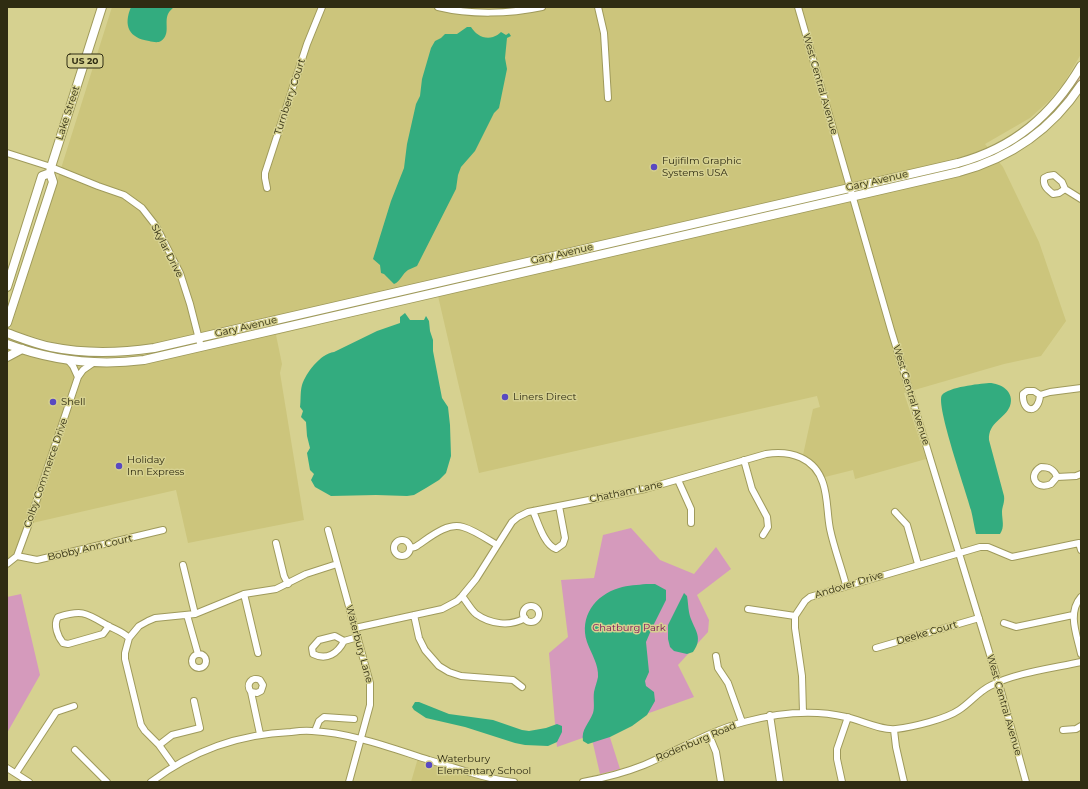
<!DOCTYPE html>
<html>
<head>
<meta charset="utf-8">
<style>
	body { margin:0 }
	#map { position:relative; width:1088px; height:789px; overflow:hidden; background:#d6d190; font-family:Montserrat,sans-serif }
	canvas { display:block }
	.frame { position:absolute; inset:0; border:8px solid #2f2c12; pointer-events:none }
</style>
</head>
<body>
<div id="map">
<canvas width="1088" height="789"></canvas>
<div class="frame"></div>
</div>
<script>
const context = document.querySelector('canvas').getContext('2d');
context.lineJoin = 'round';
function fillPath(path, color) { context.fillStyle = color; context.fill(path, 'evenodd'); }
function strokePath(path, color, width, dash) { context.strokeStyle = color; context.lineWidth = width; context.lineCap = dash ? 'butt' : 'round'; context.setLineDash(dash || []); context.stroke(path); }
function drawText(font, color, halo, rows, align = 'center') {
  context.font = font + ' Montserrat,sans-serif'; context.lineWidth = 3; context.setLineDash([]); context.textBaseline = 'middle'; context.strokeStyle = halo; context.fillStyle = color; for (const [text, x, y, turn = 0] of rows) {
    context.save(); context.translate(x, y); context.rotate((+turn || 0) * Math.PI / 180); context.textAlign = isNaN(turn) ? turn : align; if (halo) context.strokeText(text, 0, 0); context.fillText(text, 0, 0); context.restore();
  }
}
fillPath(new Path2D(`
	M112 7H1081V54L1064 83 1049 101 1030 118 985 144 1003 167 1039 242 1066 321 1041 356 1004 364 904 393 926 459 855 479 853 470 825 477 818 466 803 455 813 409 820 407 817 396 479 473 438 296 276 335 282 364 280 373 304 520 188 543 176 490 28 524 16 555 7 563V352L147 362 144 346 106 349 65 346 10 330Z
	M418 758 503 782H411Z`), '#ccc57c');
fillPath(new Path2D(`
	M1081 72V76L1073 90 1066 100 1041 127 1011 148 970 166 919 177 964 165 1024 136 1037 126 1058 105 1070 90Z
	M442 285V288L227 337 265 326Z
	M631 528 660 560 694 574 716 547 731 569 697 595 709 620 708 632 678 665 694 697 607 728 620 769 600 774 591 735 557 747 549 653 568 637 561 580 594 578 603 535Z
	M21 594 40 675 7 733V597Z`), '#d59abc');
fillPath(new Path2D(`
	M131 7H174C172 9 169 11 168 14 164 23 171 34 161 41 158 43 153 42 149 41 129 38 123 26 131 7Z
	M467 27H471C475 34 484 40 493 37 496 36 499 34 501 32L506 35 509 33 511 36 507 38 505 58 507 69 499 108 494 113 475 151 461 167 458 175 456 189 417 266C414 267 411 269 408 270 402 274 400 282 394 284L384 274 381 273 380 265 373 259 391 201 404 168 407 144 416 104 420 96 422 79 431 48 435 41 441 38 445 34H457Z
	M405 313 410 320H424L426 316 429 321 430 331 433 340V351L442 398 448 407 450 425 451 456 446 473 439 480 426 488 414 495 407 496 376 495 331 496 315 487 311 480 314 474 310 470 307 453 310 448 307 436 306 422 301 417 303 411 300 407C301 401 300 392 302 385 306 373 320 354 334 352L377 331 400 323V317Z
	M989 383C1001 383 1015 392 1010 406 1005 419 988 422 989 440L1004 496C1005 502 1002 507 1002 512 1002 520 1005 527 1000 534H976C974 526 973 518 971 510 967 494 935 404 942 395 949 387 978 384 989 383Z
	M646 584H655L666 590V600L652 628 646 642 649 672 645 681 646 686 654 692 655 701 647 715 632 726 610 737 588 744 583 741C581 729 589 724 593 713 595 707 593 699 594 692 595 687 597 682 598 677 599 665 591 653 587 642 579 617 595 595 619 588 628 585 638 585 646 584Z
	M684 593 687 596C688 601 688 607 689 612 692 628 705 636 693 652L687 654 674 651 670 647 668 639V625Z
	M415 702H419L449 714 493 720 522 730 529 731 546 728 557 724 562 726V732L557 742 548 746 525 745 515 743 465 727 426 718 414 710 412 707Z`), '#33ac7f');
const minor = new Path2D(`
	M438 7C471 15 509 14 542 7
	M598 7 604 33 608 98
	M798 7 891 330 1001 691 1026 782
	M7 153 51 167 98 186 124 195 142 208 156 226 180 273 190 304 201 347
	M267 188 265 178V173L307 44 322 7
	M1065 189 1059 193 1053 194C1047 189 1043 186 1044 178L1048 176 1054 175 1062 182 1065 189 1081 199
	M68 360 73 366 78 377
	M1027 391H1034L1040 395C1039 414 1022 414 1023 394Z
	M1040 395 1050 392 1081 388
	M744 460 752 489 767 517 768 527 763 535
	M1041 467C1049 467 1054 469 1057 477L1051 484C1036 491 1027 475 1041 467Z
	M1057 477 1076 476 1081 474
	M678 480 691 509V523
	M533 511C538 522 544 545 556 549L563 544 565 538 559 506
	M895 512 907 525 918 564
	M328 530 370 683V705L349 782
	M394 548a8 8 0 1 1 16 0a8 8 0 1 1-16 0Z
	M276 543 284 576 288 584
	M410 548 415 547C428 539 446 522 463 527 474 530 487 539 497 545
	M17 556 37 560 163 530
	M7 564 17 556 28 526 78 377 83 370 93 363
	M183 565 195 614
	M244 594 258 653
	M462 596C467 602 471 610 476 614 490 624 510 627 525 618
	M1081 597C1067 613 1077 635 1081 654
	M523 614a8 8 0 1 1 16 0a8 8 0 1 1-16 0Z
	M748 609 795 616
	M187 615 198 654
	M414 615 419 638 425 650 439 666 449 672 461 676 513 680 522 687
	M1004 623 1016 627 1073 615
	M109 626 103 634 68 644 63 643C58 637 53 625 58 617 81 610 85 612 105 624 113 629 122 631 129 638
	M355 628 442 609 457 601 462 596 476 579 512 522 518 517 528 512 645 489 766 454C791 450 815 458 823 483 828 498 827 514 830 529 834 548 841 566 846 585
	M344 641C338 653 327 661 313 654L312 648 319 640 335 636 344 641 358 637
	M876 648 979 618
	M192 661a7 7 0 1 1 14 0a7 7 0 1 1-14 0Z
	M716 656 718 668 728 683 742 722
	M251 692 257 693 261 691 263 685 260 680C252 676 245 684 251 692L260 734
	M803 713 802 676 795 628V616L805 601 810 597 980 547H988L1012 557 1079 543 1081 550
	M770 715 780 782
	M894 730 896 747 904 782
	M1063 730 1076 729 1081 726
	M315 731 319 721 324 717 354 719
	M709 735 716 752 721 782
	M159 745 172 735 200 728 194 701
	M75 750 107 782
	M174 766 159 745 145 731 141 725 125 659V653L129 638 139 626 148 621 155 618 195 614 244 594 276 589 306 574 337 564
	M7 768 29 782
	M16 773 56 712 74 706
	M151 782C192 751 239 734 291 732 298 731 305 730 312 731 352 733 391 748 429 760 457 768 485 779 514 782
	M583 782C604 778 624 773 644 765 677 751 709 731 744 722 777 713 813 709 846 717 861 720 881 731 896 729 913 727 946 719 959 710 970 703 978 692 990 686 1014 673 1054 668 1081 662
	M842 782 837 759V749L848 717`);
const major = new Path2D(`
	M7 287 42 176 50 173
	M7 323 53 182 50 173 51 167 102 7
	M7 333C21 338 36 344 51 347 85 354 120 353 154 348L958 163C1014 148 1052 115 1081 66
	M7 344C52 361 97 366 144 360L959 172C1010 158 1052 129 1081 85
	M7 357 22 349`);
strokePath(minor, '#9f9a5b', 8);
strokePath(major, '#9f9a5b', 10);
strokePath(minor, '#fff', 6);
strokePath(major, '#fff', 8);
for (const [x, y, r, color] of [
	[654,167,4,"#5949c1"],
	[505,397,4,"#5949c1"],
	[53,402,4,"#5949c1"],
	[119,466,4,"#5949c1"],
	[429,765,4,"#5949c1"]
]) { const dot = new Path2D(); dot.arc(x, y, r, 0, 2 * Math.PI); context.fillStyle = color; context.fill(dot); strokePath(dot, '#d6d190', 1.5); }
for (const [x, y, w] of [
	[85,61,36]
]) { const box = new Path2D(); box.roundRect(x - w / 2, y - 7, w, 14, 3); context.fillStyle = '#d6d190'; context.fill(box); strokePath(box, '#2f2c12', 1); }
drawText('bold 9px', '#2f2c12', null, [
	["US 20",85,61]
]);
drawText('10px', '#2f2c12', '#d6d190', [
	["West Central Avenue",820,84,74],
	["Turnberry Court",290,97,-72],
	["Lake Street",68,113,-72],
	["Gary Avenue",877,181,-13],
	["Skylar Drive",167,251,63],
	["Gary Avenue",562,254,-13],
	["Gary Avenue",246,327,-13],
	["West Central Avenue",911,395,73],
	["Colby Commerce Drive",46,473,-71],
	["Chatham Lane",626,492,-12],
	["Bobby Ann Court",90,548,-13],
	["Andover Drive",849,585,-17],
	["Deeke Court",927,633,-16],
	["Waterbury Lane",359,644,75],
	["West Central Avenue",1004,705,74],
	["Rodenburg Road",696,742,-23]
]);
drawText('10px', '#2f2c12', '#d6d190', [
	["Fujifilm Graphic",662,161],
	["Systems USA",662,173],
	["Liners Direct",513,397],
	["Shell",61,402],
	["Holiday",127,460],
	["Inn Express",127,472],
	["Waterbury",437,759],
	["Elementary School",437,771]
], 'left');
drawText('10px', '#7a0f5a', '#d6d190', [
	["Chatburg Park",629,628]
]);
</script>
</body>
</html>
